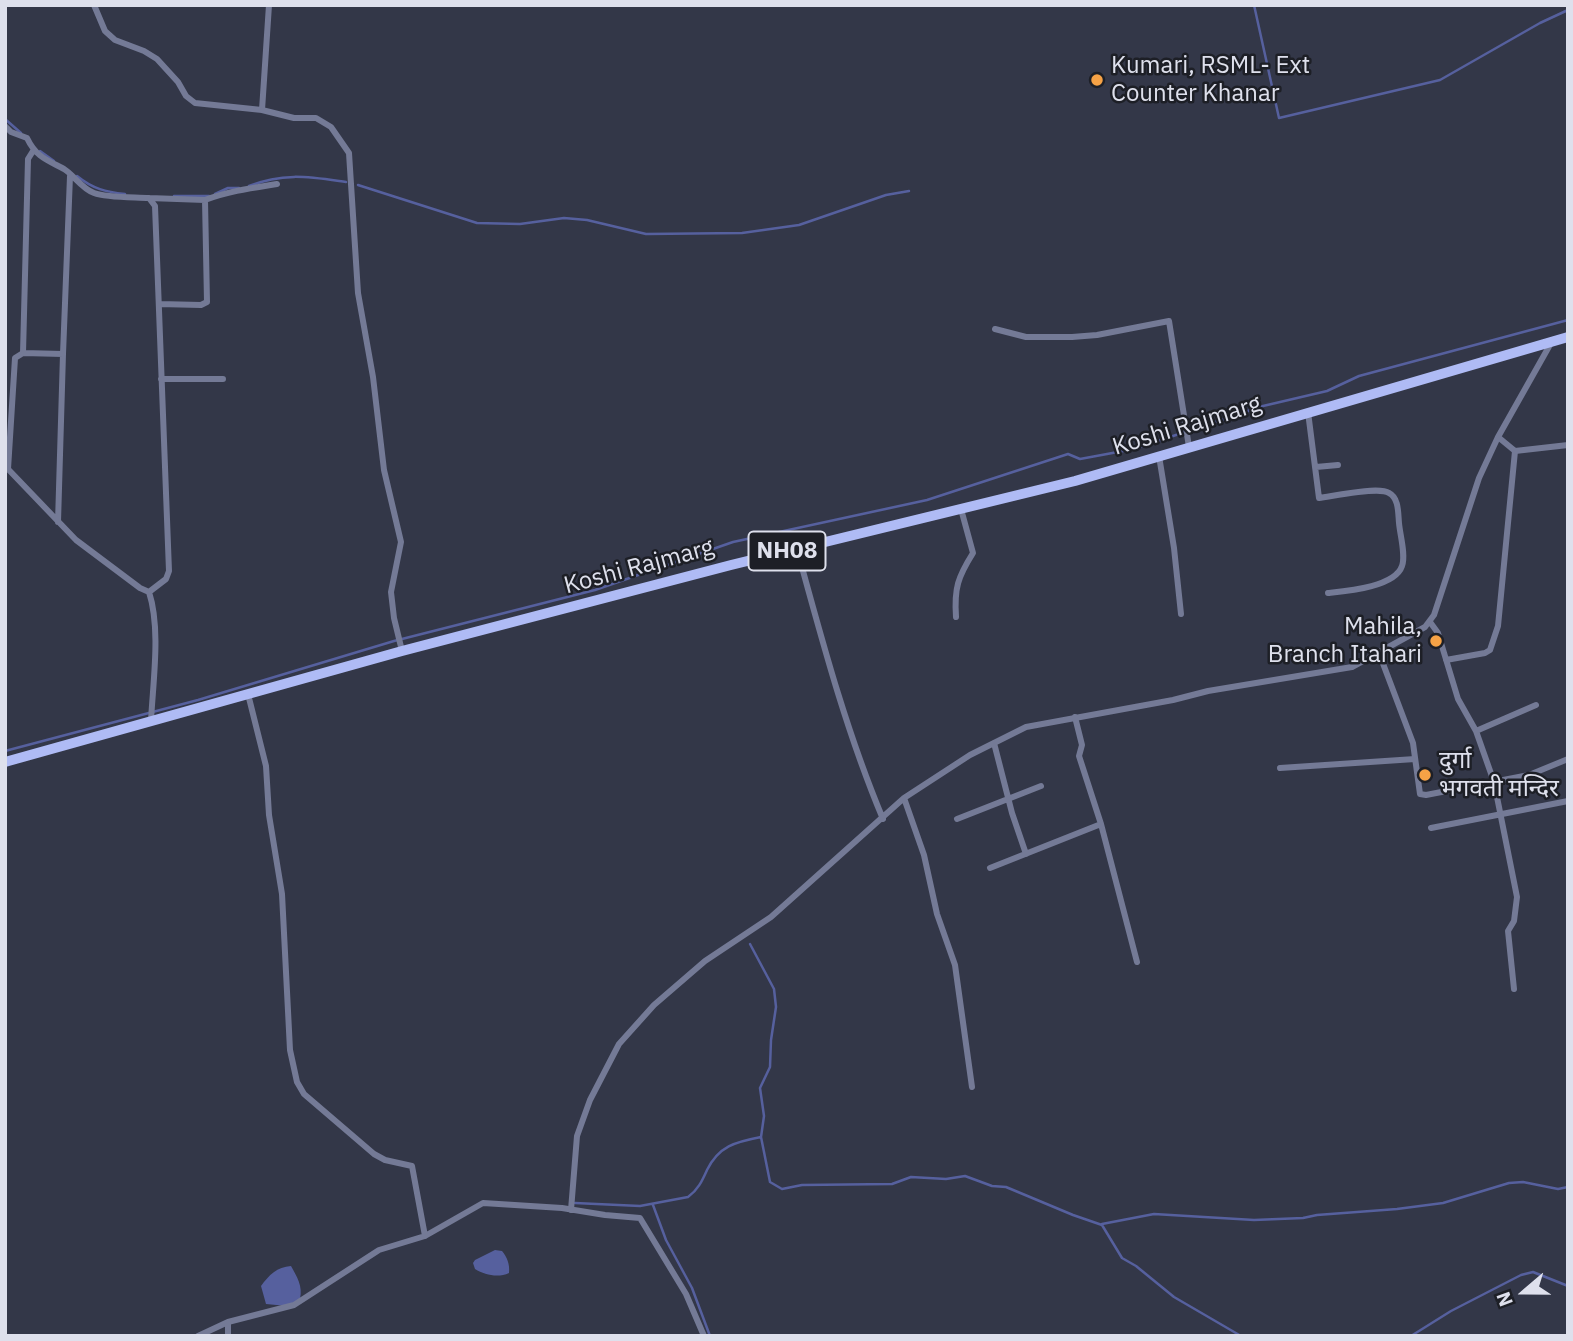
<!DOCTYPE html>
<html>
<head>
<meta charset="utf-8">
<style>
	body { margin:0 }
	#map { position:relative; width:1573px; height:1341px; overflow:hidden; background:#333748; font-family:"IBM Plex Sans",sans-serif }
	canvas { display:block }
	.frame { position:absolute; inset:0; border:7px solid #dee0ec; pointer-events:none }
	.north { position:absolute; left:1489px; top:1257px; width:70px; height:70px; -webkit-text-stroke:5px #1d1f26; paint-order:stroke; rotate:250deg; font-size:19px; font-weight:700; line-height:28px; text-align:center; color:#dee0ec }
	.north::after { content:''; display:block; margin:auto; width:24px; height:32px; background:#dee0ec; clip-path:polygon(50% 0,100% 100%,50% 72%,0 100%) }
</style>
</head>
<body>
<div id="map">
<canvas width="1573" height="1341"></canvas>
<div class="frame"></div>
<div class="north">N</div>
</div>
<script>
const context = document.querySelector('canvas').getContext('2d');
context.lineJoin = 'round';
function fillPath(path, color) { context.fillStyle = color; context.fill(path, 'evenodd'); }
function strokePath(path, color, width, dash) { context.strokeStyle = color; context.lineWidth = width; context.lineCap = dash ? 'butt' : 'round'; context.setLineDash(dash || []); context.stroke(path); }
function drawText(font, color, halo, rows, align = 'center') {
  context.font = font + ' "IBM Plex Sans","Noto Sans Devanagari",sans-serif'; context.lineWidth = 5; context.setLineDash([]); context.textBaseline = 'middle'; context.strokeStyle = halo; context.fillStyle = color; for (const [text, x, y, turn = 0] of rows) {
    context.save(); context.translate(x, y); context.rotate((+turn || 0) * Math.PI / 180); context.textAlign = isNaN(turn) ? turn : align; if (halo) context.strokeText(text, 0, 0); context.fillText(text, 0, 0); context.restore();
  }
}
fillPath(new Path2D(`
	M495 1250 502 1251C507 1257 510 1264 509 1273 498 1278 485 1275 475 1269L473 1263 475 1260Z
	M291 1266C297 1277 303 1286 300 1299L287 1306 266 1304 261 1286C269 1275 277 1267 291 1266Z`), '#56609e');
strokePath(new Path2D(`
	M1254 5 1279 118 1440 80 1540 23 1568 10
	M5 119 21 133
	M40 151 54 161
	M77 176C93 189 106 192 125 194
	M358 185 477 223 520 224 564 218 587 220 646 234 742 233 799 225 886 195 909 191
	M249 186C284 172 310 177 346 182
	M215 194 228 188H239
	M174 196H209
	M5 751 198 700 394 641 595 590 733 542 927 500 1068 454 1080 459 1134 449 1263 406 1327 391 1359 376 1568 320
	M750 944 774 989 776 1007 771 1040 770 1067 760 1088 764 1116 761 1137 770 1182 782 1189 802 1185 892 1184 911 1177 946 1179 965 1176 992 1186 1006 1187 1073 1215 1102 1225 1122 1258 1136 1266 1174 1297 1241 1336
	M575 1203 640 1206 688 1197C698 1190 702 1181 707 1170 719 1146 735 1142 761 1137
	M653 1205 666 1240 692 1288 710 1336
	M1102 1224 1154 1214 1254 1220 1303 1218 1317 1215 1397 1209 1443 1203 1509 1183 1523 1182 1558 1189 1568 1187
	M1411 1336 1451 1311 1521 1275 1533 1272 1568 1286`), '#56609e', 2.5);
strokePath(new Path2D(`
	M94 5 105 31 115 40 144 51 157 59 178 82 186 96 195 103 262 110 294 118H316L331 127 349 153 358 293 373 377 384 470 401 542 391 592 394 618 402 651
	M262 110 269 5
	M5 126 11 132 27 138C36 157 47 160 64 169 74 175 81 188 94 193 107 198 134 197 149 198L155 206 169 571 166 579 149 592
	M149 198 205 200 207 302 201 305 159 304
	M205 200C229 191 252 188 277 184
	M995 329 1026 337H1072L1097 335 1169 321 1189 447
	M23 353 63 354 70 176
	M161 379H223
	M1308 412 1319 498C1334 496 1379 486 1389 493 1399 498 1398 513 1399 523 1400 535 1406 555 1402 566 1395 587 1347 591 1328 593
	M1498 437 1515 451 1568 445
	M1159 456 1174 548 1181 614
	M1316 467 1338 465
	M7 468 76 540 140 588 149 592C161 629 153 681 151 721
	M8 469 15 358 23 353 28 159 33 151
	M58 522 63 354
	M797 549C822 640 846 731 883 819
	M956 617C954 588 958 577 973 553L961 509
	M1430 622 1438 633 1458 699 1476 731 1494 782 1517 897 1514 921 1508 931 1514 989
	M1379 653 1413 743 1420 794 1426 795 1529 775 1568 759
	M1446 660 1485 653 1490 650 1498 626 1515 451
	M248 694 266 766 269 815 282 894 290 1050 297 1082 304 1094 374 1154 385 1160 412 1166 425 1236
	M1075 717 1082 745 1079 756 1101 824 1137 962
	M1476 731 1536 705
	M994 743 1012 813 1026 854
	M1280 768 1415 759
	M904 798 924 855 937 914 955 965 972 1087
	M957 819 1041 786
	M1431 828 1568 801
	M990 868 1101 824
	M571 1210 577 1136 590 1100 619 1044 654 1005 705 961 771 917 904 798 970 755 1026 727 1173 700 1208 691 1352 667 1425 627 1434 615 1479 478 1498 437 1551 343
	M228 1322V1336
	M198 1336 228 1322 294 1305 379 1250 425 1236 483 1203 562 1208 605 1215 640 1218 686 1294 704 1336`), '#747a96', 6);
strokePath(new Path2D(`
	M5 762 402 651 731 565 1075 481 1568 337`), '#afbbf5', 10);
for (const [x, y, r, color] of [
	[1097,80,7,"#f6a246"],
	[1436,641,7,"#f6a246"],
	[1425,775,7,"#f6a246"]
]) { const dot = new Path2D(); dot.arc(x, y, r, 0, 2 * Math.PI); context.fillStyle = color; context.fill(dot); strokePath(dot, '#1d1f26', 2.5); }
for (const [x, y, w] of [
	[787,551,77]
]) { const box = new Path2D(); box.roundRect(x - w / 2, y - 19.5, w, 39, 5); context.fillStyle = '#1d1f26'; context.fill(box); strokePath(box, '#dee0ec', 2); }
drawText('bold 23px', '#dee0ec', null, [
	["NH08",787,551]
]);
drawText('24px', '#dee0ec', '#1d1f26', [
	["Kumari, RSML- Ext",1111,66],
	["Counter Khanar",1111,94],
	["Mahila,",1422,627,"right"],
	["Branch Itahari",1422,655,"right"],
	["दुर्गा",1439,761],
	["भगवती मन्दिर",1439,789]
], 'left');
drawText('24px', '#dee0ec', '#1d1f26', [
	["Koshi Rajmarg",1187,426,-17],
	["Koshi Rajmarg",639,567,-15]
]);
</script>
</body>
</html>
